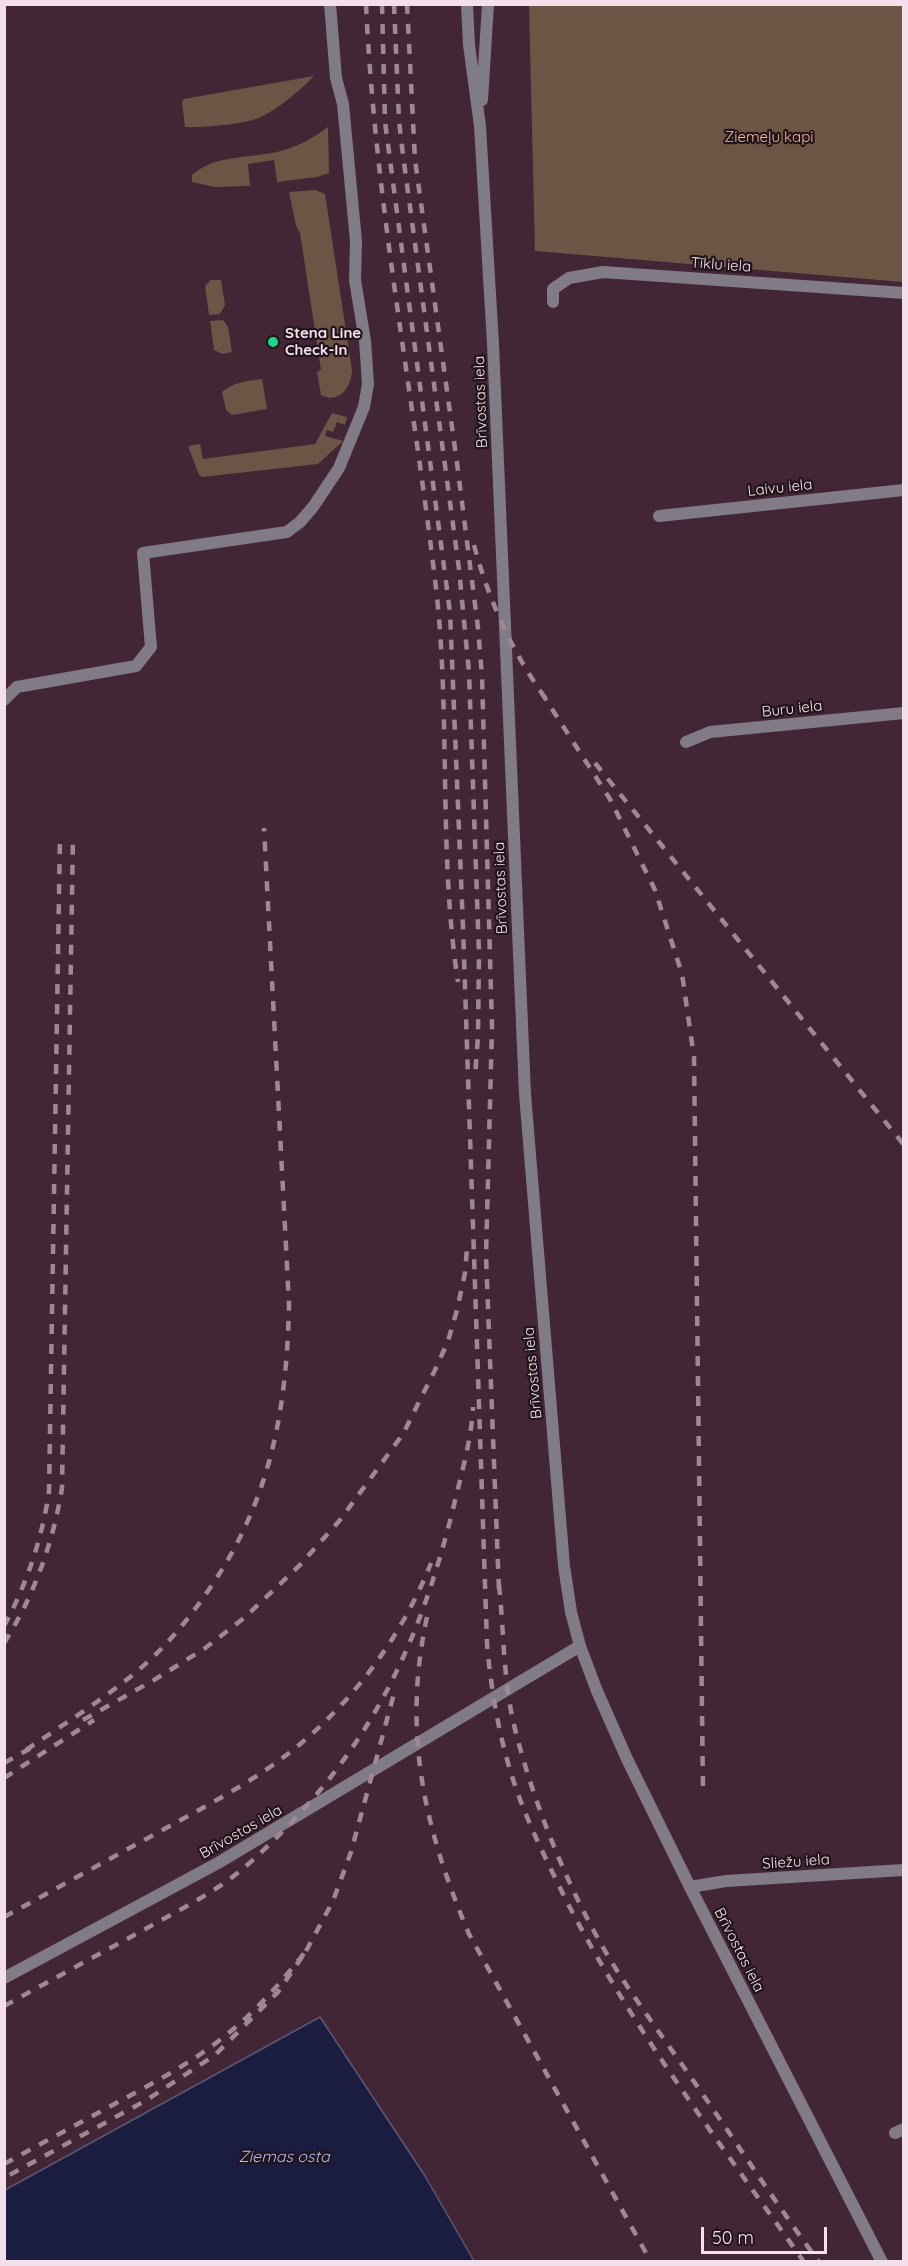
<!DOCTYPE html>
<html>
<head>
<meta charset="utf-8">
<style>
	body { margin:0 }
	#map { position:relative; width:908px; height:2266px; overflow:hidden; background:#422636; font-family:Quicksand,sans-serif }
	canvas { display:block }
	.frame { position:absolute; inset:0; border:6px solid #f3e0ea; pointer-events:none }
	.scale { position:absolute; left:701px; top:2227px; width:126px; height:27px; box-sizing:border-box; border:3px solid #f3e0ea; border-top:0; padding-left:8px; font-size:18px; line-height:21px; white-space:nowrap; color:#f3e0ea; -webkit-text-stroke:4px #21141b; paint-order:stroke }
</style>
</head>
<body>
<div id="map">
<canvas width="908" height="2266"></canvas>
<div class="frame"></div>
<div class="scale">50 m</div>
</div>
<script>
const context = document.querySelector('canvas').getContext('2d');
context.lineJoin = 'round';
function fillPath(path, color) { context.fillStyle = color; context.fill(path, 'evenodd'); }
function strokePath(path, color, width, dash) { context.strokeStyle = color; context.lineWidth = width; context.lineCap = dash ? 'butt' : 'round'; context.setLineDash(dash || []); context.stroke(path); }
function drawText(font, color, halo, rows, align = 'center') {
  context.font = font + ' Quicksand,sans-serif'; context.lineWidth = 4.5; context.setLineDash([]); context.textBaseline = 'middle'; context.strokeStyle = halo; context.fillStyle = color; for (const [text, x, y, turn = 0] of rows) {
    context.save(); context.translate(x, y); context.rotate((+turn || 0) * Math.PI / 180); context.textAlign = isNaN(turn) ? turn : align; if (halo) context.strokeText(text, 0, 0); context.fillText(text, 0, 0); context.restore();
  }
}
fillPath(new Path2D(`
	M529 5H903V282L535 251Z
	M314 76C298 92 281 107 261 117 247 124 201 128 185 127L182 102 184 99Z
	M328 127 329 173 317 177 277 182 274 160 248 164 250 186 215 187 192 182V175C214 155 250 158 277 152 297 147 312 139 328 127Z
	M315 190 325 194 352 370C352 386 339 405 321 395L317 372 321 370 300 233 296 226 289 192Z
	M211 280H221L225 305 220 314 209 315 205 286Z
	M223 320 228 327 232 352 222 354 214 350 210 321Z
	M262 379 267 409 232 415 226 410 222 392C233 382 248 381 262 379Z
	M332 413 347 417 345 425 337 422 333 432 327 430 325 436 343 441 318 464 202 477 199 475 188 446 200 444 203 459 315 444Z`), '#6d5545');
const water = new Path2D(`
	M320 2017 425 2176 474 2261H5V2190Z`);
fillPath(water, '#1a1d3f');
strokePath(water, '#5b5872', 1.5);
strokePath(new Path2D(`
	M467 4 469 45 480 126 493 344 525 1094 564 1566 571 1612 580 1646 597 1691 627 1759 690 1887 882 2262
	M482 100 488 4
	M553 302V289L569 278 603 272 904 293
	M659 516 904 490
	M686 742 710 732 904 713
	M690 1887 726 1881 904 1870
	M4 1978 218 1863 580 1646
	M895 2133 904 2129`), '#817a87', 12);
strokePath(new Path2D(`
	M4 700 17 687 136 666 151 647 143 553 287 532 300 522 313 507 339 468 364 407 368 384 365 341 355 280 356 241 343 104 336 78 330 4`), '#817a87', 12);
strokePath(new Path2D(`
	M366 4C375 202 413 392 436 588 451 719 438 852 458 982
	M382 4 385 122 450 612 463 927 487 1644C491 1688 498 1731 511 1773 524 1816 545 1857 565 1898 631 2027 720 2143 804 2262
	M394 4 399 121 403 155 459 569 469 672 479 954 478 1036 475 1077
	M407 4 415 160 457 463 478 628 482 676 492 1027 486 1256 499 1591
	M474 545C489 601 512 652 546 699
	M541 692 610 799 655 890 682 974 694 1057 703 1790
	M595 763 904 1145
	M499 1585C504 1631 503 1679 514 1725 535 1811 577 1912 627 1986 650 2020 674 2053 697 2086 738 2145 777 2205 819 2262
	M427 1617C402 1732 424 1828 469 1934L651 2262
	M4 1626C27 1584 42 1538 49 1492L60 835
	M4 1643C34 1596 53 1543 62 1488L73 836
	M83 1720 154 1680 204 1649 244 1618 300 1565 340 1520 403 1434 435 1370 448 1341 457 1310 465 1273 467 1248
	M26 1750C68 1721 113 1694 151 1659 174 1637 194 1612 212 1585 271 1498 287 1408 289 1304L264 828
	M4 1763 33 1747
	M4 1778 94 1720
	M4 1917C52 1891 100 1864 148 1838 189 1815 231 1794 270 1767 342 1717 399 1644 431 1563
	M306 1951 333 1901 351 1852 395 1690
	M4 2006C50 1981 95 1956 140 1932 170 1915 202 1899 230 1879 251 1863 269 1845 287 1827 378 1733 422 1634 453 1509 460 1479 472 1438 473 1407
	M4 2164C42 2143 80 2123 118 2102 157 2081 197 2060 231 2031 260 2007 283 1980 306 1951L278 1992 215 2055 145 2101 4 2178`), '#9f8894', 4.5, [10, 10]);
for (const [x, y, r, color] of [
	[273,342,6,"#17d989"]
]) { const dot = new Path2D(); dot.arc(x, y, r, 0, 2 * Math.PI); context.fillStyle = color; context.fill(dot); strokePath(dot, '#21141b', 2); }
drawText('15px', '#f9b98f', '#21141b', [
	["Ziemeļu kapi",769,137]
]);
drawText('15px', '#f3e0ea', '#21141b', [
	["Tīklu iela",721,265,4],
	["Brīvostas iela",481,402,-92],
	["Laivu iela",780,488,-6],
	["Buru iela",792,709,-6],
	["Brīvostas iela",501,888,-92],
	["Brīvostas iela",533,1373,-95],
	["Brīvostas iela",241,1832,-30],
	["Sliežu iela",796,1862,-4],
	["Brīvostas iela",739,1950,63]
]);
drawText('bold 15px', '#f3e0ea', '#21141b', [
	["Stena Line",285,333],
	["Check-In",285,350]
], 'left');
drawText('italic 16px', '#afbbfc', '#21141b', [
	["Ziemas osta",284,2157]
]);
</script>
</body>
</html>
